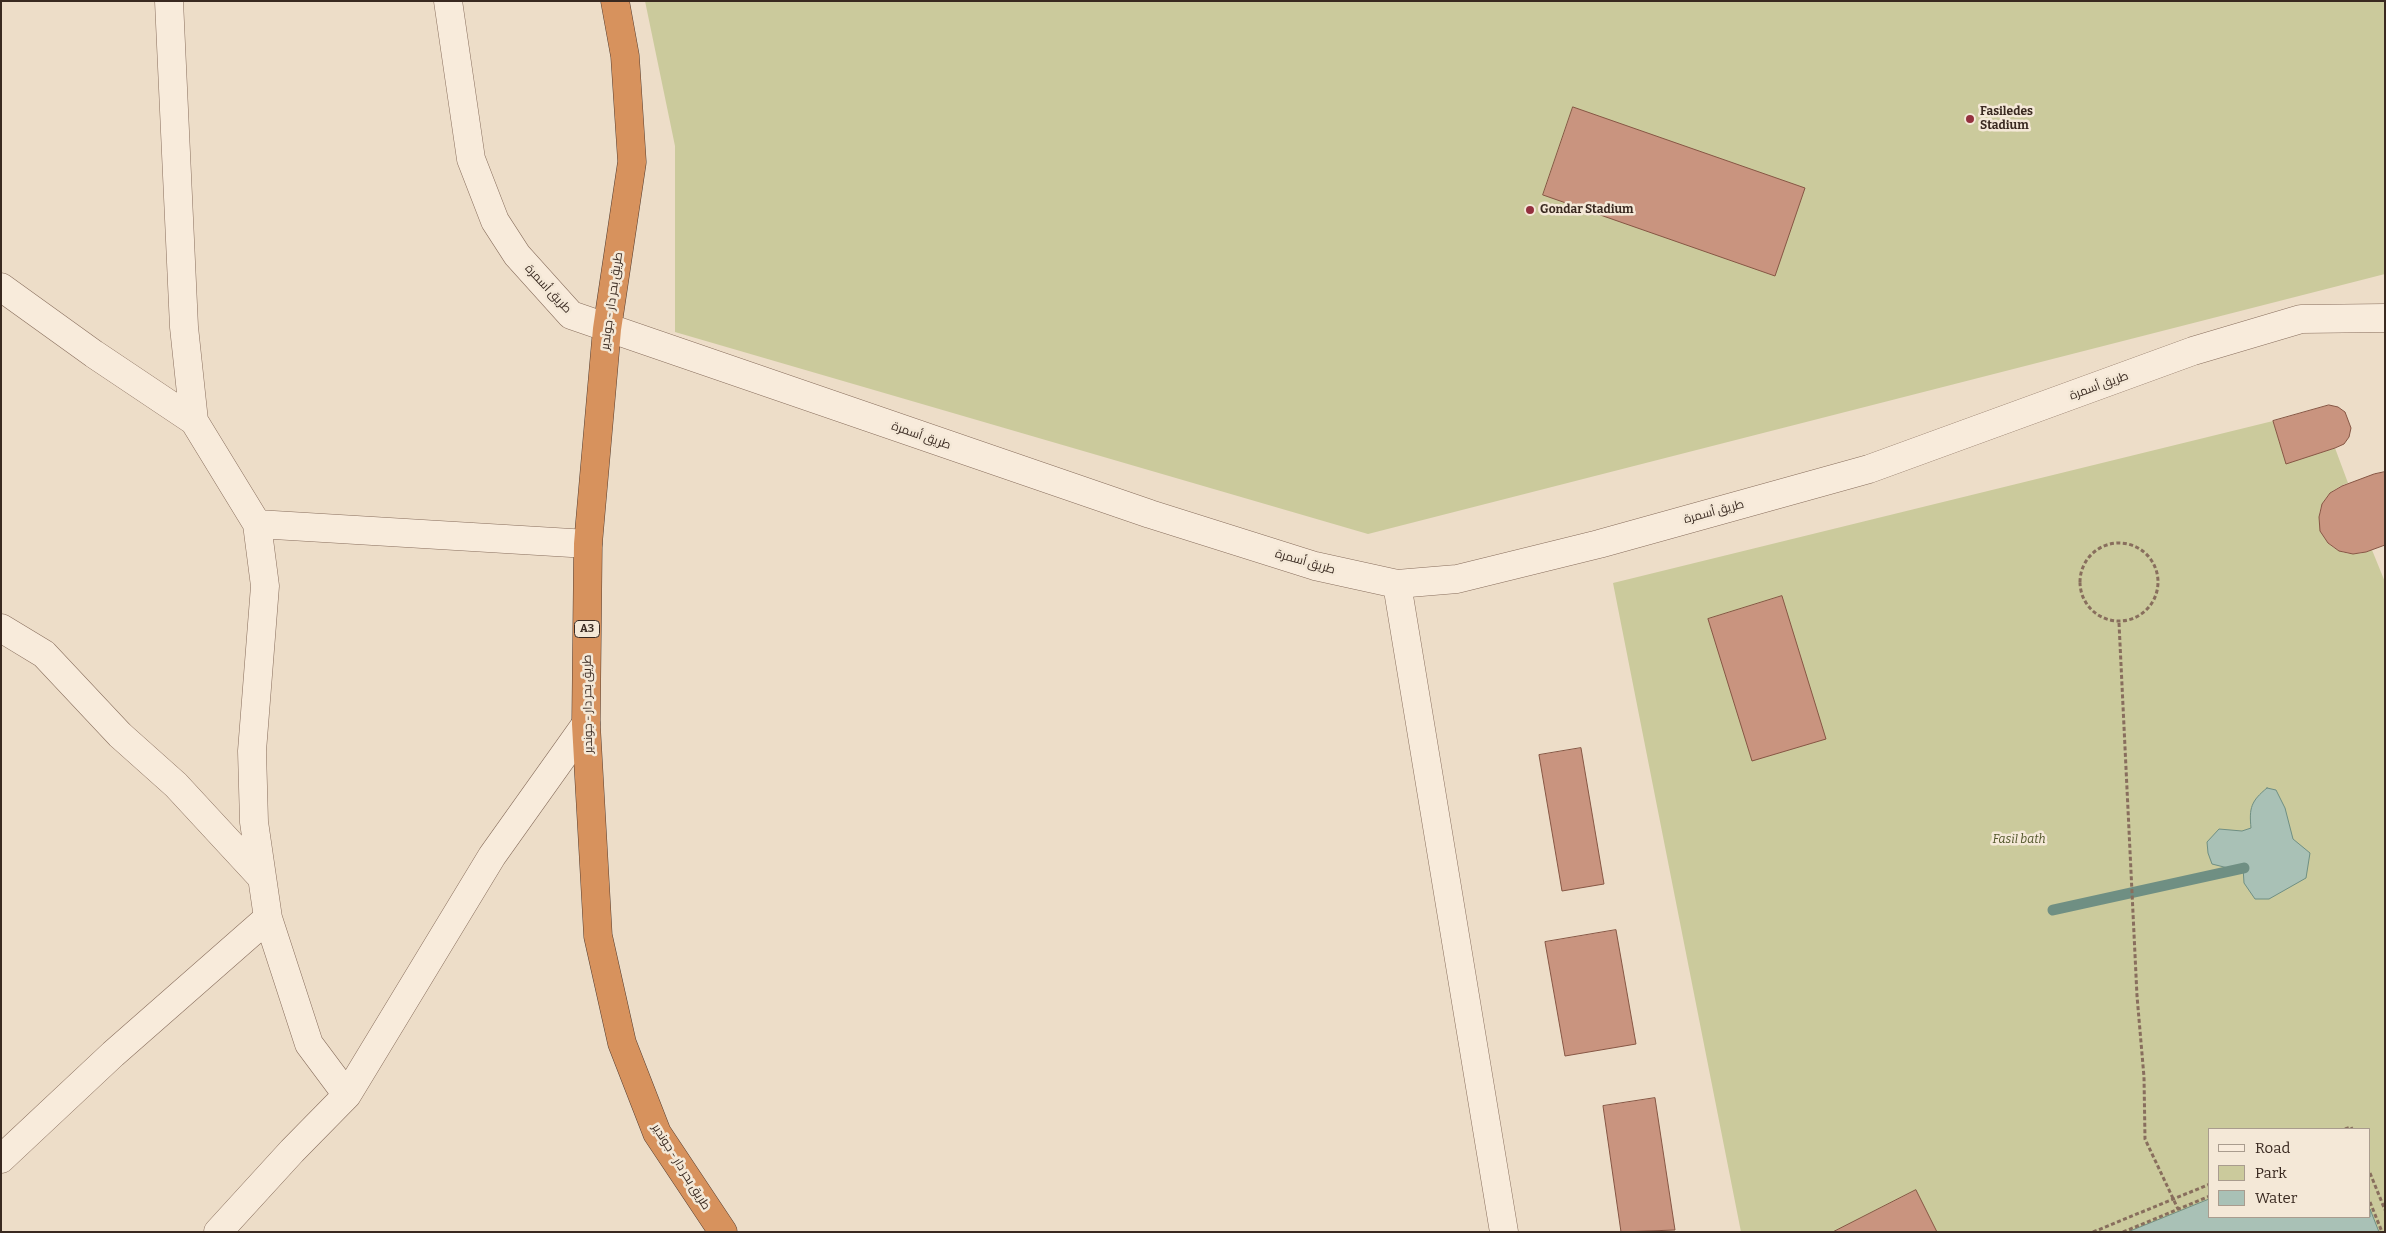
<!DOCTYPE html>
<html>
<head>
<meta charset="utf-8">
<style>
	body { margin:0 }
	#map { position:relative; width:2386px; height:1233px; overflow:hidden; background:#edddc8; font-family:Bitter,serif }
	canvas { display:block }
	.frame { position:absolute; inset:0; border:2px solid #392920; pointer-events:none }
	.legend { position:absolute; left:2208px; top:1128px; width:162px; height:90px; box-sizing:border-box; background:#f4e8d7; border:1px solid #a99c8e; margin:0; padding:6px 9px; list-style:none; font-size:15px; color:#392920 }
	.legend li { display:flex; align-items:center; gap:10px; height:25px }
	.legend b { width:25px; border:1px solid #a99c8e }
</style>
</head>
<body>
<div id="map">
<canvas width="2386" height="1233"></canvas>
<div class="frame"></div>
<ul class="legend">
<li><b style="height:6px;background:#f8ebdb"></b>Road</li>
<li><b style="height:14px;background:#cbca9c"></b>Park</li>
<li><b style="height:14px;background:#a9c1b6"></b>Water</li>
</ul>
</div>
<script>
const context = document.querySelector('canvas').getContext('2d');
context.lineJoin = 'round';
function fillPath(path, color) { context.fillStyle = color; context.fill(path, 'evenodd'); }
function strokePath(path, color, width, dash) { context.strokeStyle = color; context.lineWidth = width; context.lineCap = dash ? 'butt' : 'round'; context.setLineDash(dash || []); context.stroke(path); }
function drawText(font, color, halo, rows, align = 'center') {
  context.font = font + ' Bitter,Cairo,serif'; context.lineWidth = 5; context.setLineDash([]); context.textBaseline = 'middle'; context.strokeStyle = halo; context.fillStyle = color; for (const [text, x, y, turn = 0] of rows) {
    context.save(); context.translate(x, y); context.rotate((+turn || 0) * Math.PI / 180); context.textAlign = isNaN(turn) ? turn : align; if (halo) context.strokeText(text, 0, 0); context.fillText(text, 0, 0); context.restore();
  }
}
fillPath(new Path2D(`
	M645 1H2385V274L1368 534 675 332V146Z
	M2273 421 2286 463 2335 448 2348 483C2295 501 2322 571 2372 550L2385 582V1232H1741L1613 583ZM2210 1129H2370V1217H2210Z`), '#cbca9c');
const water = new Path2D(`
	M2267 788 2276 790 2285 808 2293 839 2310 853 2306 878 2269 899H2255L2244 883 2243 867 2228 868 2212 864 2208 853 2207 842 2219 829 2242 831 2251 828C2249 808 2251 801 2267 788Z
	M2210 1199V1217H2370V1209L2379 1232H2128Z`);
fillPath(water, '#a9c1b6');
strokePath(water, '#6f8f83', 1);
strokePath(new Path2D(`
	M2053 910 2244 868`), '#6f8f83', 11);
const building = new Path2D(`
	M1573 107 1805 188 1775 276 1543 195Z
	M2329 405 2338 407 2345 412 2351 428 2349 437 2344 444 2335 448 2286 464 2273 421Z
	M2385 472V545L2366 552 2353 554 2339 551 2328 543 2320 531 2319 517 2322 504 2330 493 2342 486 2374 474Z
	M1782 596 1826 739 1752 761 1708 619Z
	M1581 748 1604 884 1562 891 1539 755Z
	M1616 930 1636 1044 1565 1056 1545 942Z
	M1655 1098 1675 1230 1621 1232 1603 1106Z
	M1916 1190 1937 1232H1833Z`);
fillPath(building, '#c9947f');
strokePath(building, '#865644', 1);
const minor = new Path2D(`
	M169 1 184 327 194 421
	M448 1 471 159 495 221 517 255 571 315 1150 514 1315 566 1397 584 1457 579 1599 544 1869 469 2193 351 2301 319 2385 318
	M1 287 94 354 194 421 257 524 265 586 252 751 254 822 268 918 309 1044 347 1095
	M257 524 588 544
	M1397 584 1504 1232
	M1 628 44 654 120 735 176 785 262 878
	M1 1159 113 1054 268 918
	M218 1232 292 1151 347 1095 492 856 586 724`);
const highway = new Path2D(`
	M615 1 625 56 632 162 607 329 588 544 586 724 598 936 622 1043 657 1133 723 1232`);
strokePath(minor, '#886e5d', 29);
strokePath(highway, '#563e31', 29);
strokePath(new Path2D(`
	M2080 582a39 39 0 1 1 78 0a39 39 0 1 1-78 0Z
	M2119 623 2137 996 2144 1077 2145 1139 2178 1209
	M2345 1129 2351 1127 2352 1129
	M2370 1173 2385 1210
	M2370 1202 2382 1232
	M2093 1232 2210 1184
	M2123 1232 2210 1196`), '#886e5d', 3, [4, 2.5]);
strokePath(minor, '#f8ebdb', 28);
strokePath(highway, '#d7925d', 28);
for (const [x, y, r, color] of [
	[1970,119,5,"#94303e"],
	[1530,210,5,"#94303e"]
]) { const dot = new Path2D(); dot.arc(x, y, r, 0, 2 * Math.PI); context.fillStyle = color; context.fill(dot); strokePath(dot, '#f4e8d7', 2); }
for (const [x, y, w] of [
	[587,629,25]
]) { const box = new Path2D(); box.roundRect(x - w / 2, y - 8.5, w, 17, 4); context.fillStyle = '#f4e8d7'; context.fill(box); strokePath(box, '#392920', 1); }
drawText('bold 11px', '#392920', null, [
	["A3",587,629]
]);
drawText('bold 12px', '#392920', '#f4e8d7', [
	["Fasiledes",1980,112],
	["Stadium",1980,126],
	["Gondar Stadium",1540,210]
], 'left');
drawText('12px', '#392920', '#f4e8d7', [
	["طريق أسمرة",548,289,47],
	["طريق بحر دار - جوندير",612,301,-82],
	["طريق أسمرة",2099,386,-20],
	["طريق أسمرة",921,436,19],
	["طريق أسمرة",1714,512,-15],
	["طريق أسمرة",1305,562,16],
	["طريق بحر دار - جوندير",588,704,-91],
	["طريق بحر دار - جوندير",681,1167,58]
]);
drawText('italic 12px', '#4f5428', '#f4e8d7', [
	["Fasil bath",2019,840]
]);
</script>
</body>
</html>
